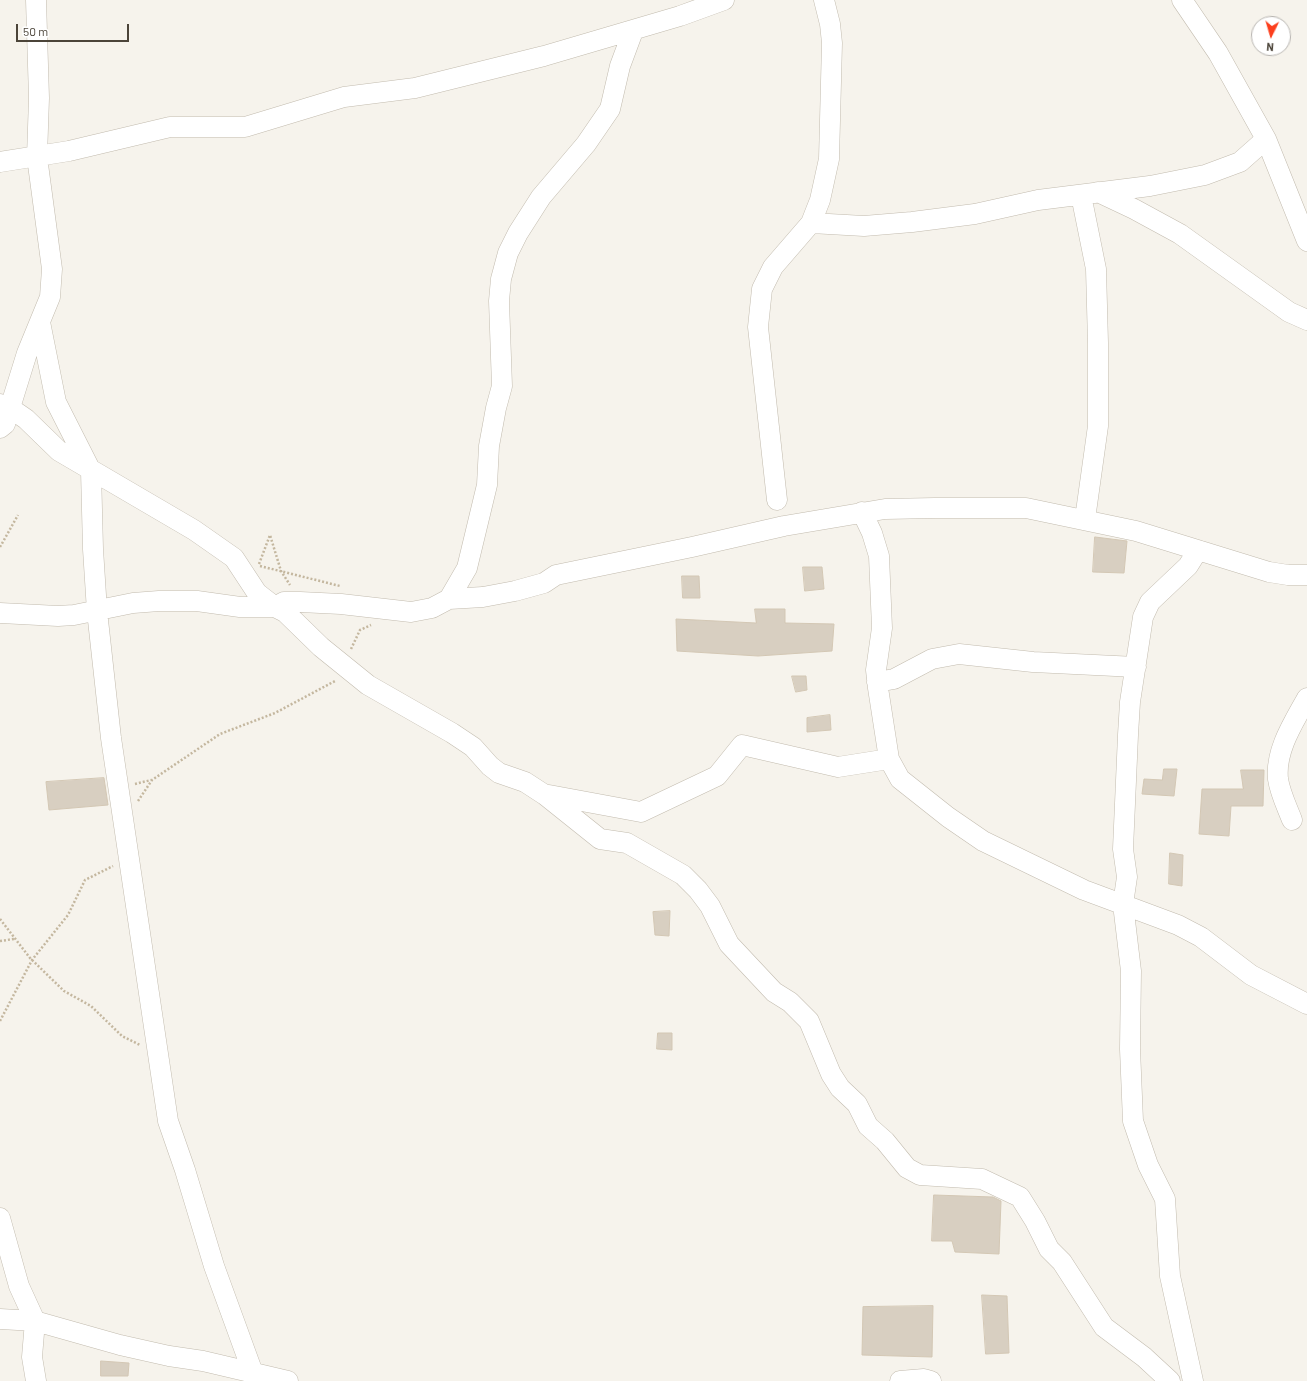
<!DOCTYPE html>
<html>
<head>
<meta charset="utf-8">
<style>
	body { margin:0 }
	#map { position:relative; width:1307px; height:1381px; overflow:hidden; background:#f6f3ec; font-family:Barlow,sans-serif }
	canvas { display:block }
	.north { position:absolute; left:1251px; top:16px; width:40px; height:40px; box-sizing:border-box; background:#fff; border:1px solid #b7b4b0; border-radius:50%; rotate:185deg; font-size:11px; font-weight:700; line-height:16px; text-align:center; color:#4b4439 }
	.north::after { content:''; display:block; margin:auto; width:14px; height:18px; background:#fc3f1d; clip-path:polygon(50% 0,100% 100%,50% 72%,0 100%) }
	.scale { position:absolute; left:16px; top:24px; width:113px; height:18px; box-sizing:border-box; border:2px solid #4b4439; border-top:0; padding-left:5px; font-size:12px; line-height:14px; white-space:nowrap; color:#4b4439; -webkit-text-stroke:3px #fff; paint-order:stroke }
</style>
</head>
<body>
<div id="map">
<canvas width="1307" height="1381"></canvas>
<div class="north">N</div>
<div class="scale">50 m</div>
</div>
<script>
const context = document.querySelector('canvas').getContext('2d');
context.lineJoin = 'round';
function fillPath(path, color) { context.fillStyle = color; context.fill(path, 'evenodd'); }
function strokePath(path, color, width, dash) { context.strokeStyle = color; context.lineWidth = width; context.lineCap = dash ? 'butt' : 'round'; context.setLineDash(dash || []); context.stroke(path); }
const building = new Path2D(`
	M1095 537 1127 541 1124 573 1093 572Z
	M803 567H822L824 589 805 591Z
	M682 576H699L700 598H683Z
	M755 609H785V623L834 624 832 651 758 656 677 651 676 619 756 623Z
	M792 676H806L807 690 796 692Z
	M830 715 831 730 807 732V718Z
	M1164 769H1177L1174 796 1142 794 1144 779 1162 780Z
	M1241 770H1264L1263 806H1231L1229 836 1199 834 1202 789H1243Z
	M104 778 108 805 49 810 46 782Z
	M1170 853 1183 855 1182 886 1169 884Z
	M670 911 669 936 655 935 653 912Z
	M658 1033H672V1050L657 1049Z
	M934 1195 993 1197 1001 1201 999 1254 955 1252 952 1241H932Z
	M982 1295 1007 1296 1009 1353 986 1354Z
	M933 1306 932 1357 862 1355 863 1307Z
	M101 1361 129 1363 128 1376H101Z`);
fillPath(building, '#d8cfc1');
strokePath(building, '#d3c7b4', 1);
const minor = new Path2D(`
	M1182 0 1218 53 1266 139 1307 241
	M0 162 69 151 170 127H245L344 97 415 88 544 56 680 16 724 0
	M1098 192 1134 209 1180 234 1289 312 1307 320
	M1081 195 1096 269 1098 343V426L1085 519
	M811 223 864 226 912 222 975 214 1038 200 1150 186 1205 175 1240 162 1266 139
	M40 322 56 402 91 471 93 549 97 611 111 738 168 1121 185 1170 214 1266 253 1373
	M0 404 10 408 26 419 59 451 194 530 234 558 257 593 275 607 285 612 321 647 368 685 452 733 473 747 490 766 499 773 525 782 545 795 600 839 627 843 683 875 698 890 710 906 729 944 774 992 790 1002 809 1021 831 1074 840 1088 857 1104 868 1126 885 1141 907 1168 920 1175 982 1179 1020 1197 1035 1221 1049 1249 1062 1262 1104 1327 1144 1357 1170 1381
	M0 428 5 424 27 353 50 297 52 269 37 157 39 98 36 0
	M777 500 758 327 762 289 773 267 811 223 820 200 829 159 832 43 830 24 824 0
	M862 512 872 533 879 556 882 628 876 670 878 688 889 759 900 779 948 817 983 841 1084 890 1178 925 1201 937 1251 975 1307 1004
	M449 599 467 568 487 485 489 446 496 408 502 386 499 301 501 279 508 253 518 233 541 197 586 144 610 109 620 66 633 31
	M0 613 58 616 74 615 133 603 159 601H197L240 607H275L284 602H300L341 604 411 612 432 608 449 599 483 597 515 591 544 583 556 575 692 547 784 526 885 509 935 508H1026L1136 531 1269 572 1288 575H1307
	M877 682 894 679 932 659 959 654 1033 662 1136 667
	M549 795 641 812 717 776 742 745 838 767 889 759
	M1292 820C1287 807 1280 793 1278 779 1275 750 1294 722 1307 698
	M0 1218 19 1286 35 1321 32 1357 36 1381
	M0 1319 35 1321 120 1345 169 1356 203 1361 288 1381
	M900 1381 924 1379 931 1381
	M1193 1381 1170 1276 1165 1199 1148 1165 1133 1121 1130 1049 1131 971 1123 904 1127 877 1123 849 1128 735 1130 702 1143 617 1150 602 1188 566 1198 550`);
strokePath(minor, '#c2bbae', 21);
strokePath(new Path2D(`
	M0 547 18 515
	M259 564 270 535 281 571 290 585
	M260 566 340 586
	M351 649 360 630 371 625
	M135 784 151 780
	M138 801 152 780 220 734 275 713 335 681
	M0 919 30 958 64 991 91 1006 122 1036 140 1045
	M0 941 14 939
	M0 1021 32 960 68 915 85 880 113 866`), '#c4b79f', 2.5, [2, 2]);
strokePath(minor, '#fff', 20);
</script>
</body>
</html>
